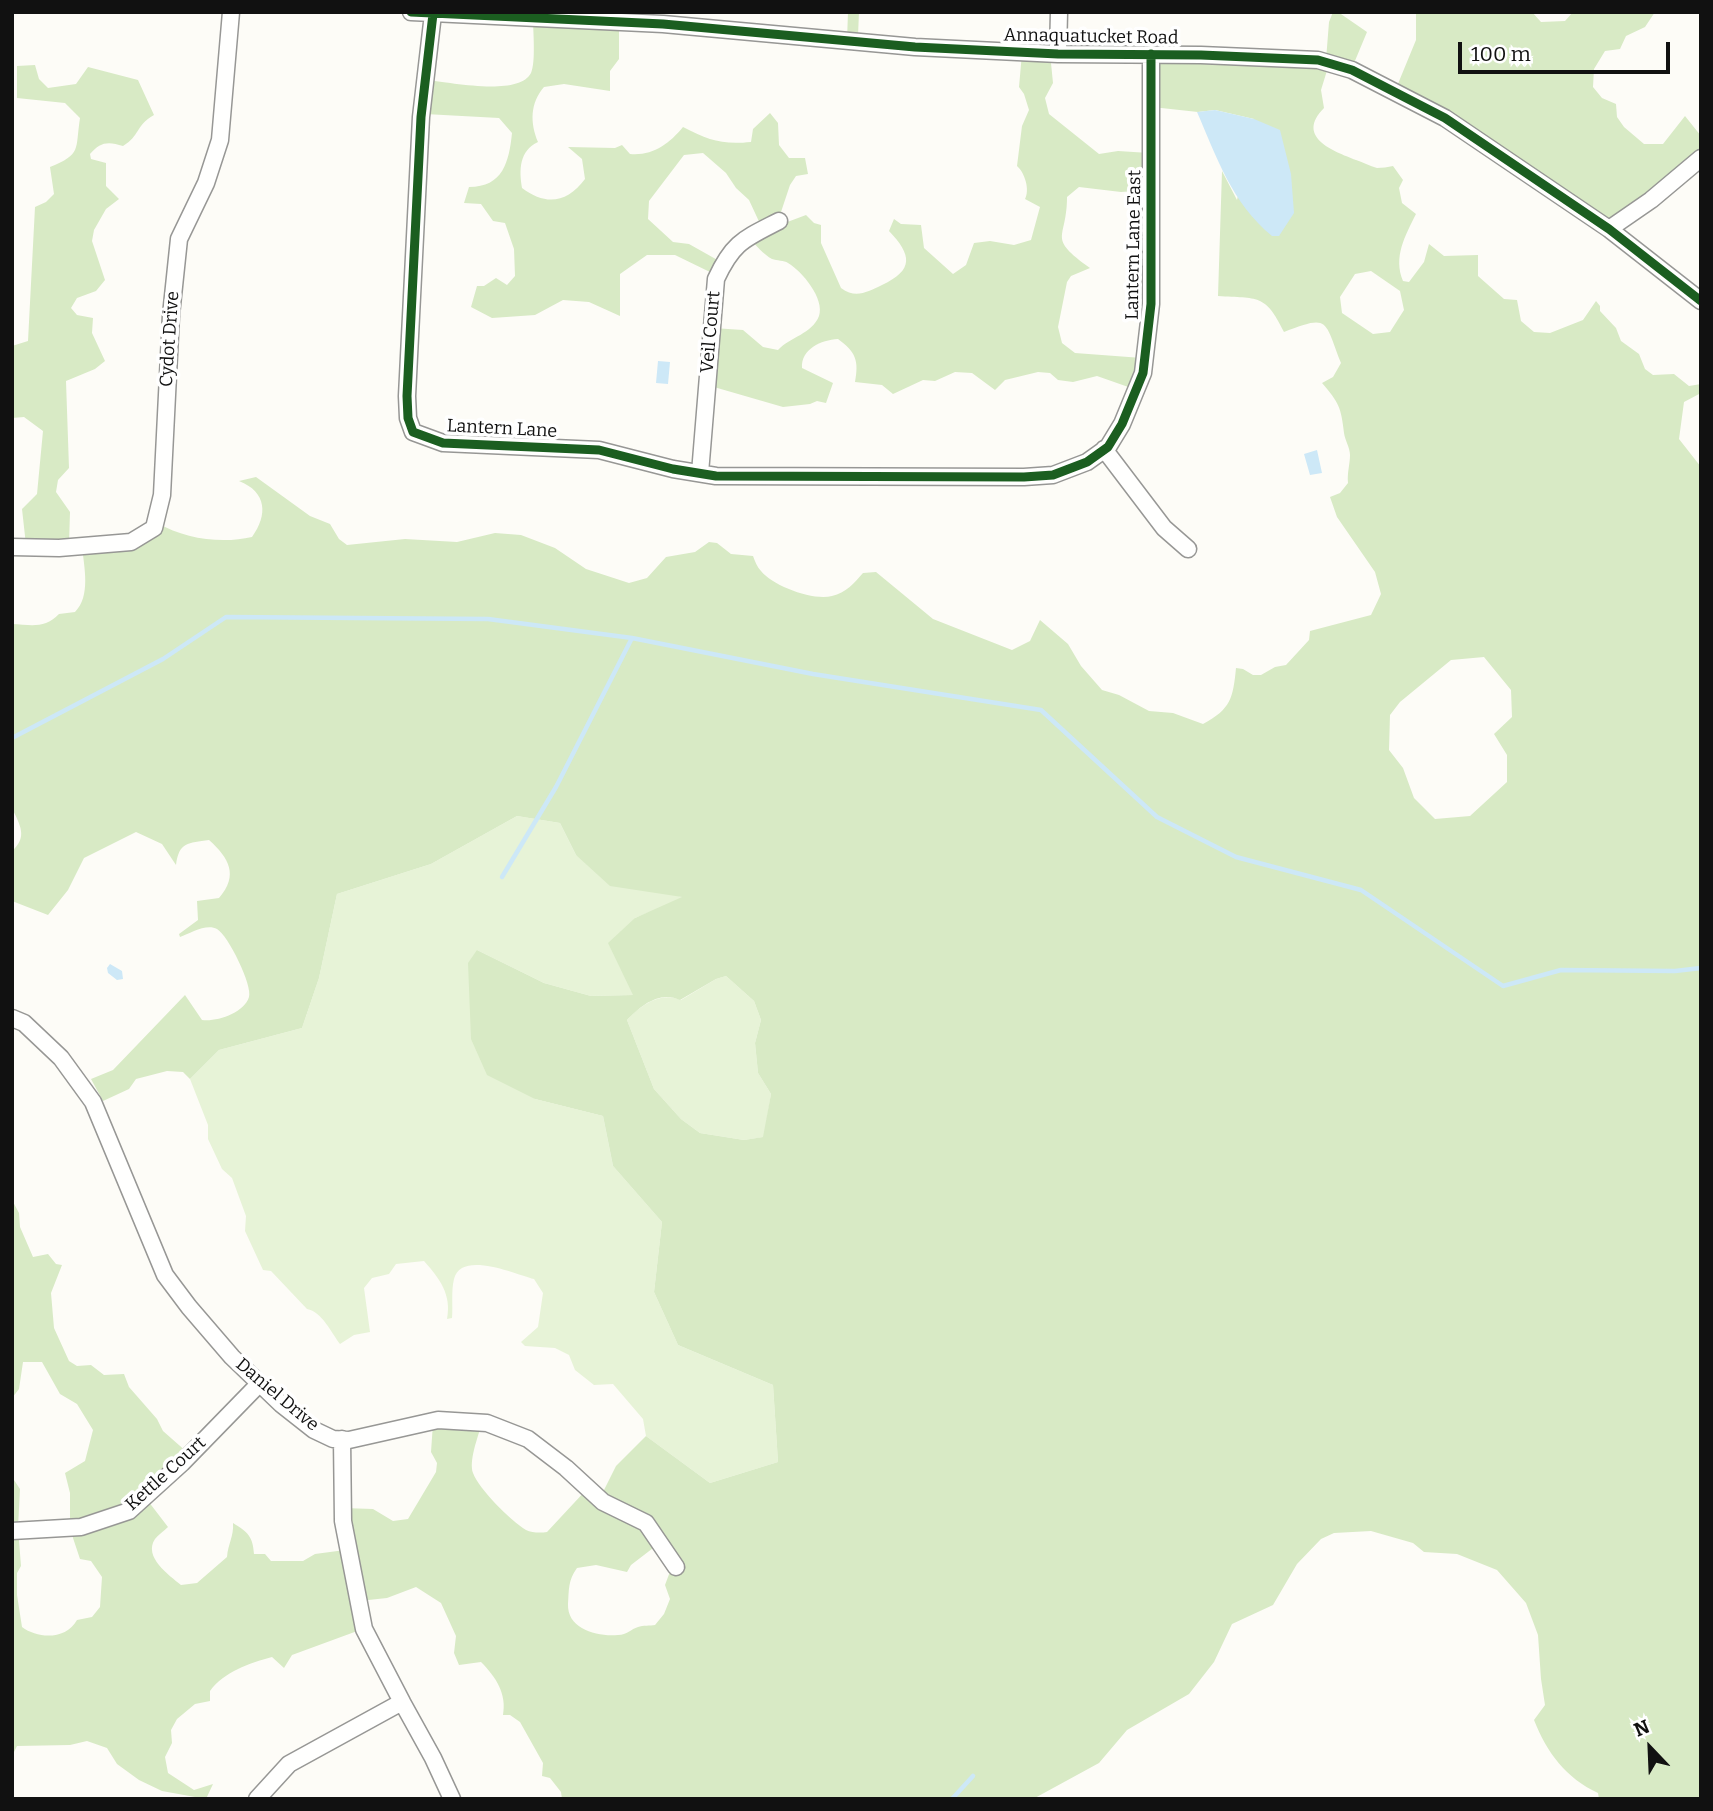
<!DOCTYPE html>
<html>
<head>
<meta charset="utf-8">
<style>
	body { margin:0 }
	#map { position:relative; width:1713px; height:1811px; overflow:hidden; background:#fdfcf7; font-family:Bitter,serif }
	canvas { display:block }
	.frame { position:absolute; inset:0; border:14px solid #111; pointer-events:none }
	.north { position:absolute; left:1615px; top:1713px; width:70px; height:70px; -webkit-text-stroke:5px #fff; paint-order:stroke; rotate:337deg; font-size:19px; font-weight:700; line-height:28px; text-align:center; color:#111 }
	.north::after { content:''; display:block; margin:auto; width:24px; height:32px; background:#111; clip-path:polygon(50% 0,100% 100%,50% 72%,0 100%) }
	.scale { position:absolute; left:1458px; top:42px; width:212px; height:32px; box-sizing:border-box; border:4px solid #111; border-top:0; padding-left:9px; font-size:21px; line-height:24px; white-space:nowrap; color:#111; -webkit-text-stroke:5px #fff; paint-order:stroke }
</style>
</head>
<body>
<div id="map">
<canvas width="1713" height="1811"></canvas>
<div class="frame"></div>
<div class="north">N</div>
<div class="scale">100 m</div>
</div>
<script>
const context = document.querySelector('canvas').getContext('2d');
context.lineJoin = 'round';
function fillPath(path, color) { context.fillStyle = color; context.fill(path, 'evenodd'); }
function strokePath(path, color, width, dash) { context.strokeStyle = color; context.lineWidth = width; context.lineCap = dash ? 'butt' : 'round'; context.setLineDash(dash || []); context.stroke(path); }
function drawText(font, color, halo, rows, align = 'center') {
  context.font = font + ' Bitter,serif'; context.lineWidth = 7; context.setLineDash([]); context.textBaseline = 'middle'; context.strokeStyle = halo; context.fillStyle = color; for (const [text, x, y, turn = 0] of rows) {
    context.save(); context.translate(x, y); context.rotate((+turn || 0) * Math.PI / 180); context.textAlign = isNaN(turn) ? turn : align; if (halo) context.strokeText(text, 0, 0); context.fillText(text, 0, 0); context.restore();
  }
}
fillPath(new Path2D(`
	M517 816 560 823 576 855 684 898 635 918 634 995 591 996 544 983 477 950 535 1099 603 1116 613 1166 662 1222 654 1292 678 1345 773 1385 778 1462 710 1483 646 1436 643 1419 613 1384 594 1385 575 1370 569 1355 555 1348 525 1346 521 1342 538 1327 543 1293 534 1279C515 1274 461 1250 454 1279 451 1291 453 1306 452 1318L447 1319C452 1294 439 1278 424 1261L396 1264 389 1274 372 1278 364 1288 370 1332 354 1335 340 1344C331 1332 322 1312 307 1309L271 1271 263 1270 245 1231 246 1216 232 1178 222 1169 208 1139V1125L190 1079 219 1050 302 1028 319 978 337 894 431 864Z
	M726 976 754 1001 761 1020 755 1043 758 1073 771 1094 764 1137 744 1140 700 1133 681 1119 654 1089 627 1020C640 1006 660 991 681 1000L716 979Z`), '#e7f3d7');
fillPath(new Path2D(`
	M848 12H859L858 36 847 40Z
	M1333 12H1338L1367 32 1352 68 1329 64 1321 90 1324 108C1295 137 1333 151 1356 160 1362 162 1370 166 1377 168 1382 168 1388 167 1393 166L1403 180 1399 188 1402 203 1416 214C1405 236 1393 257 1403 281L1409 282 1424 262 1429 244 1444 256 1478 255V276L1504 299 1517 300 1521 321 1534 332 1550 333 1583 320 1596 301 1600 306V311L1616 328 1621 341 1639 354 1645 369 1653 375 1674 374 1689 386 1701 384V393L1684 402 1679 439 1701 467V1799H1599L1598 1793C1566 1778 1547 1753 1534 1720L1545 1705 1541 1679 1538 1635 1526 1603 1497 1570 1457 1554 1424 1552 1413 1543 1371 1531 1334 1533 1321 1539 1297 1564 1273 1605 1232 1624 1214 1662 1189 1694 1127 1730 1099 1763 1033 1799H562L561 1792 550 1778 542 1776 543 1763 520 1722 510 1715H503C507 1694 496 1677 481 1662L459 1665 454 1653 456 1636 441 1603 416 1587 387 1598 359 1601 360 1630 292 1655 284 1668 272 1657C249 1663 224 1672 210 1691V1701L195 1704 177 1719 171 1730 172 1743 165 1757 168 1773 194 1790 213 1784 206 1799 162 1791 139 1780 117 1764 107 1748 87 1741 70 1745 17 1746 12 1756V1477L20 1489 18 1528 21 1566 17 1573V1595L22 1627C38 1639 66 1640 77 1620L92 1617 100 1607 102 1577 91 1561 80 1559 70 1529V1493L65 1473 85 1461 93 1430 77 1404 60 1394 42 1362H23L19 1389 12 1398V1200L19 1213 20 1227 33 1257 48 1254 56 1264 62 1265 51 1293 54 1328 69 1361 77 1366 91 1365 104 1375 124 1374 129 1387 157 1419 163 1431 188 1453 145 1497 168 1527C164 1531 158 1535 155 1539 143 1557 169 1575 181 1585L197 1583 227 1557C228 1544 234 1536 233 1523 248 1532 253 1537 254 1554H265L271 1561H303L315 1554 345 1550 343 1508 373 1509 393 1521 408 1519 436 1472 437 1463 431 1452 433 1423 480 1429C477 1440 469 1461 473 1473 479 1489 511 1521 526 1530 532 1533 541 1533 547 1532L587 1489 600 1498 616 1466 646 1436 710 1483 778 1462 773 1385 678 1345 654 1292 662 1222 613 1166 603 1116 535 1099 487 1075 471 1039 468 963 477 950 544 983 591 996 633 995 608 943 635 918 682 897 610 886 576 855 560 823 517 816 431 864 337 894 319 978 302 1028 219 1050 190 1079 183 1072 167 1071 136 1079 129 1089 103 1101 91 1079 113 1070 185 995 202 1020C217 1022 244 1013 249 997 253 986 228 935 217 929 207 923 190 933 180 937L179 934 198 920 197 901 219 898C239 875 229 858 209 840 188 843 179 842 176 865L162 844 136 832 84 858 68 890 48 915 12 901V851C28 837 20 825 12 808V624C31 625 45 629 59 614L75 612C91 596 84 567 82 546L129 542 158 523C184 539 222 544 252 537 268 515 267 492 239 481L256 477 310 516 330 524 339 539 347 545 405 539 457 542 495 533 521 535 555 548 586 569 629 583 647 578 666 557 695 552 709 542 717 543 731 554 753 556C755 561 757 567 761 571 773 586 813 601 832 596 846 593 854 583 863 573L876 572 933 619 1012 650 1030 641 1040 620 1068 644 1081 666 1102 690 1119 695 1149 711 1173 713 1203 724C1231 709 1233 698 1236 668L1243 669 1253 675H1261L1275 667 1286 665 1309 640 1310 631 1371 615 1381 594 1375 572 1337 517 1330 497 1340 493 1348 483C1347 473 1350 464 1350 455 1350 448 1345 440 1344 433 1341 407 1339 403 1322 383L1333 377 1341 363C1324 320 1330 314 1284 332 1265 293 1258 299 1218 296L1222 171 1237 200 1254 119 1215 110 1198 112 1152 107 1150 59 1326 60 1329 22ZM1371 271 1400 291 1404 310 1390 332 1373 334 1342 313 1340 297 1355 274ZM1484 657 1511 690 1512 717 1494 734 1507 755V782L1470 816 1435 819 1414 798 1403 768 1389 750 1390 715 1400 702 1451 660ZM726 976 754 1001 761 1020 755 1043 758 1073 771 1094 763 1137 744 1140 700 1133 681 1119 654 1089 627 1020C640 1006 660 990 680 1000L716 979ZM657 1545 671 1569 665 1585 670 1599 664 1614 655 1625C650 1626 643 1625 638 1627 631 1629 627 1635 618 1635 597 1637 567 1629 568 1604 569 1590 568 1580 577 1568L596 1565 627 1572 631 1565Z
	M1416 12H1532L1541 22 1565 21 1573 12H1655L1645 27 1626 36 1620 49 1605 51 1594 69 1593 87 1602 98 1616 104 1617 117 1624 127 1644 144H1663L1685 116 1701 136V155L1611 227 1395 91 1416 40Z
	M533 18 619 24V59L610 71V91L564 84 544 87C530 103 530 123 538 142 519 151 519 170 522 188 546 206 567 203 585 179L582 159 568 147 615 148 622 145 630 154C653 156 669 144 683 127 709 140 721 145 751 142L753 129 770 113 778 123 779 145 789 158H805L808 174 796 176 790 185 778 221 782 224 806 215 814 223 821 225V243L841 288C856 299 867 292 882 285 914 270 912 255 889 231L894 219 901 224 921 225 924 248 953 274 966 265 974 243 990 241 1014 245 1031 240 1040 207 1025 199C1030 190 1025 173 1017 166L1022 126 1029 110 1024 94 1019 87 1022 53H1050L1053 83 1045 98 1049 114 1099 154 1118 151 1149 153V190L1121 192 1079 187 1067 197C1067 241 1046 236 1090 268L1071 276 1067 282 1058 327 1062 343 1075 353 1142 358 1134 389 1097 376 1073 382 1058 380 1050 373 1038 372 1005 380 995 390 972 373 955 372 935 381 923 380 893 394 882 385 855 382C859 361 856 352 838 339 821 340 801 349 802 368L833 383 826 403 817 401 810 404 783 407 707 385 713 328 743 330 763 347 778 350C790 337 812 334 819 316 825 299 802 271 788 263 784 260 777 261 772 259 764 255 755 244 748 237L762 228 749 200 736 188 726 173 703 153 684 155 649 201 648 219 673 242 689 244 721 262 714 274 675 255H647L620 274V316L589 302 563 300 535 315 492 318 471 307 477 286H484L496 278 507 285 515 276 514 249 505 223 493 221 481 204 464 203 469 187C503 187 509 162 512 133L499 118 425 114 426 80C449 82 519 97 531 73 536 62 533 31 533 18Z
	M35 65 39 79 48 88 76 84 88 67 138 80 154 115C135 126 140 136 123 146 108 141 100 142 90 154L91 159 106 163V186L119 199 106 209 94 230 92 241 105 280 96 291 77 298 71 308 77 315 93 318 92 333 105 361 95 369 66 381 69 468 58 480 56 492 70 512 69 544 26 545 22 509 37 494 43 431 24 417 12 418V346L28 341 35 207 46 202 54 194 50 167C82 154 75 150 80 118L65 103 17 98V66Z`), '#d8eac5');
fillPath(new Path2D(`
	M1215 110 1254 119 1280 130 1291 174 1294 213 1279 236H1272C1232 203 1217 158 1197 112Z
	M658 361 670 362 668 384 656 383Z
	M1317 450 1322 473 1310 475 1304 454Z
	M110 964 122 971 123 979 117 980 108 973 107 968Z`), '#cde8f7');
strokePath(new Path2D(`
	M12 738 163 659 226 617 488 619 632 638 813 674 1041 710 1157 817 1236 857 1361 890 1503 986 1561 970 1675 971 1701 968
	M502 877 556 787 632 638
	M952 1799 973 1776`), '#cde8f7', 4.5);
const minor = new Path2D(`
	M411 12 663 24 915 47 1058 54 1201 55 1318 60 1352 70 1445 118 1609 229 1701 301
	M433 14 421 117 407 396 408 418 413 432 443 443 599 450 673 469 716 476 1024 477 1053 475 1087 462 1108 447 1122 424 1143 373 1151 304V54
	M1058 54 1059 12
	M1609 229 1651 200 1701 158
	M1104 449 1164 528 1188 549
	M700 473 716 279C733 242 744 239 779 221
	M12 547 59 548 131 542 154 528 162 495 171 315 179 239 206 183 220 140 231 12
	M12 1018 24 1023 61 1058 93 1102 165 1275 189 1307 232 1357 281 1404 314 1430 333 1439 349 1440 438 1420 487 1423 528 1439 566 1468 603 1502 646 1523 676 1567
	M342 1439 343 1521 364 1629 402 1702
	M12 1531 81 1527 129 1511 182 1463 259 1384
	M257 1799 289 1764 402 1702 433 1758 452 1799`);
strokePath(minor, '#979795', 19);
strokePath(minor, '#fffffe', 16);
strokePath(new Path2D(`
	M411 12 663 24 915 47 1058 54 1201 55 1318 60 1352 70 1445 118 1609 229 1701 301
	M433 14 421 117 407 396 408 418 413 432 443 443 599 450 673 469 716 476 1024 477 1053 475 1087 462 1108 447 1122 424 1143 373 1151 304V54`), '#1b5e20', 9);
drawText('18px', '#111', '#fff', [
	["Annaquatucket Road",1091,37,1],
	["Lantern Lane East",1134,245,-89],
	["Veil Court",711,332,-85],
	["Cydot Drive",170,339,-86],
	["Lantern Lane",502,429,3],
	["Daniel Drive",277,1395,40],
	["Kettle Court",166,1474,-42]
]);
</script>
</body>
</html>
